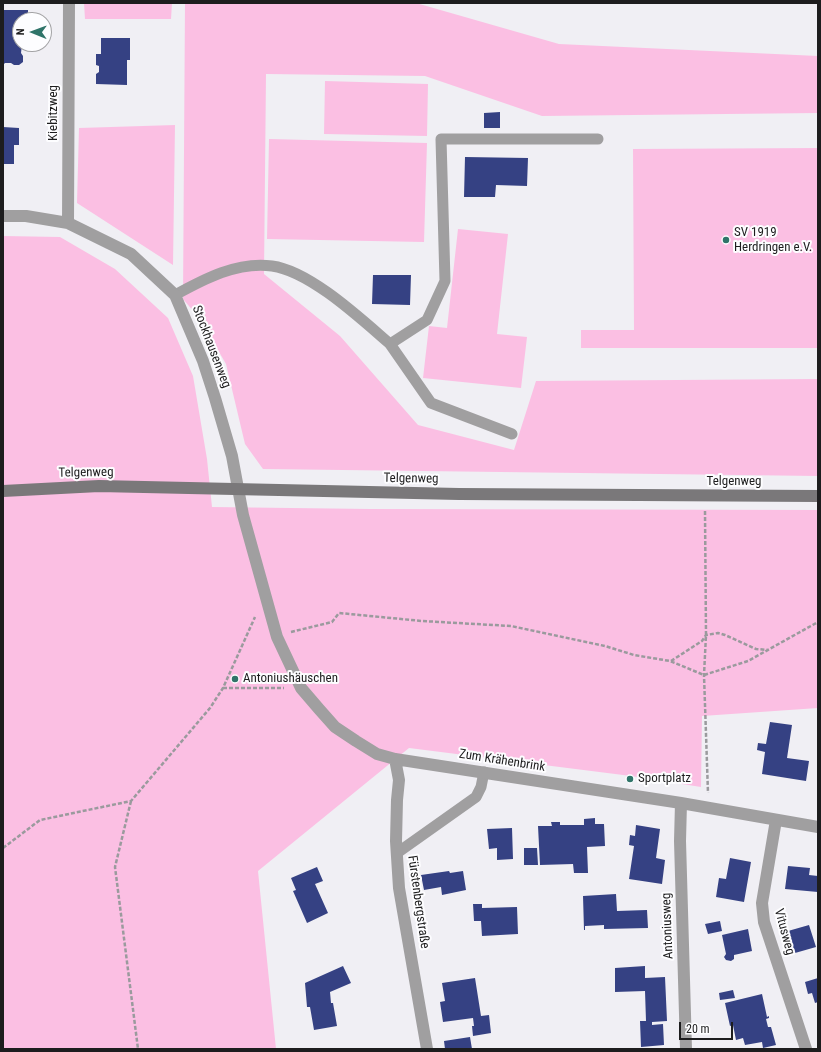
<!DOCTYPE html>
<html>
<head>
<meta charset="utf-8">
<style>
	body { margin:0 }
	#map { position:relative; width:821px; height:1052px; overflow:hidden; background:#f0eff4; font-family:"Roboto Condensed",sans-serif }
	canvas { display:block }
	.frame { position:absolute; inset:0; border:4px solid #1d1d1e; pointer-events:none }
	.north { position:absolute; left:12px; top:12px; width:40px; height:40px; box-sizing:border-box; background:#fdfdff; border:1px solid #a3a3a5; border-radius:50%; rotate:271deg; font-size:11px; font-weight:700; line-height:16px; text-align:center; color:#1d1d1e }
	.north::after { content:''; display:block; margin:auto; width:14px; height:18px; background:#2f7469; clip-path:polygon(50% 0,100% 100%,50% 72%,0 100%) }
	.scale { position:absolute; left:679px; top:1022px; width:54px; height:18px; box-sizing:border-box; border:2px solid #1d1d1e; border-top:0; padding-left:5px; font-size:12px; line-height:14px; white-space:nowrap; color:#1d1d1e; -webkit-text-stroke:3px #fdfdff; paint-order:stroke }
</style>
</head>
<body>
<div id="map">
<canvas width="821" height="1052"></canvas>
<div class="frame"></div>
<div class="north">N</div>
<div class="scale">20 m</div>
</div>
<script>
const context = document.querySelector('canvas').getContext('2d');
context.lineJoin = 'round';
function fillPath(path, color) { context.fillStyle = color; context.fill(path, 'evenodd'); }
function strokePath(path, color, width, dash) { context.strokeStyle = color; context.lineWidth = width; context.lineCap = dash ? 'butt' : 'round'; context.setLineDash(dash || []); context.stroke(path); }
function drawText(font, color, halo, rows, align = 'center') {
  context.font = font + ' "Roboto Condensed",sans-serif'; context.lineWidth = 4; context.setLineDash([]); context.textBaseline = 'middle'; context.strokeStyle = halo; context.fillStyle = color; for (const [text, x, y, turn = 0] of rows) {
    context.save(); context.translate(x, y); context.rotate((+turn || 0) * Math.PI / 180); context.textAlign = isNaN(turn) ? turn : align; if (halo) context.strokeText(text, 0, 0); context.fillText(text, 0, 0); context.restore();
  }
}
fillPath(new Path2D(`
	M84 3H172L171 19H85Z
	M185 3H416L559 44 818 56V113L542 116 425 76 266 74 264 274 340 336 418 425 514 450 536 381 818 379V476L263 469 245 444 226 364 200 319 183 299Z
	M325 81 428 84 427 136 324 134Z
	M175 125 173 265 77 203 79 128Z
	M269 139 427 143 424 242 267 239Z
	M818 148V348H581V330H634L633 149Z
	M458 229 508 234 497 334 527 337 521 388 423 378 429 326 447 328Z
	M3 236 60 237 115 269 168 318 193 376 207 459 212 507 370 509 818 510V708L702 716 701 787 631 776 409 748 258 871 276 1049H3Z`), '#fbbfe3');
fillPath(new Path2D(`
	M3 10H28V20H20L19 37 20 39V44H22L21 53 23 56V62L19 65H14L11 63H5L3 65Z
	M101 38H130V60H127V85L96 84V74L99 72V66L96 65V54H101Z
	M500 112V128H484V113Z
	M3 127 19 128V145H14V164H3Z
	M465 157 528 158 527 186 496 185 495 197H464Z
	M373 275H411L410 305 372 304Z
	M770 722 792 725 787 758 809 761 806 781 762 774 765 752 757 750 758 743 766 744Z
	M595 818V824H604L605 846 587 847 588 873H574L573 864 540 865 538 826H552L551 822H560V825H584V819Z
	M636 825 660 829 656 858 665 860 662 884 629 879 634 846 629 845 630 835 635 836Z
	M512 828 513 859 497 860V848L489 849 487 829Z
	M524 848H537L538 865H524Z
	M730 858 751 862 744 902 716 897 719 878 726 879Z
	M788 866 810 868 809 875 818 876V892L785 889Z
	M317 867 323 881 315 884 328 913 307 923 293 891 296 890 291 878Z
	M449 871 450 873 463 871 466 890 442 895 441 887 424 890 421 875Z
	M616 894 617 911 647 910 648 928 604 929V925L585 926V930H584L583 896Z
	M473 904H482V908L517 907 518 934 482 936 481 921H474Z
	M720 921 722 931 708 934 705 924Z
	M809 925 816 947 795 953 788 931Z
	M748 929 752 951 734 955V959L731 961 726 960 724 957 726 954 722 935Z
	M343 966 351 983 330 992 331 1003H333L337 1026 314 1030 310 1007H307L305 983Z
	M645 966V978L665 977 667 1021 652 1022V1025L663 1024 664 1045 641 1047 640 1021H646L645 991 615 992V968Z
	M475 978 481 1016 489 1015 491 1033 473 1036 472 1026H474L473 1018 443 1022 440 1002 445 1001 442 983Z
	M818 978V1002L815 1003 812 993 808 994 805 982Z
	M733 990 735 998 720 1000 719 993Z
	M762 994 767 1017 769 1016V1018L766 1019 768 1027H771L776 1045 763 1048 762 1042 745 1045 743 1038 736 1040 733 1025 730 1026 725 1003Z
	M470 1037 472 1049H445L444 1041Z`), '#354183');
strokePath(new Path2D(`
	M705 511 706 635 704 675 708 793
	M291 632 332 622 339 613 422 621 511 626 605 646 634 655 670 661 704 675 748 661 818 622
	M671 661 702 641 706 635 718 633 725 635 756 649 768 650
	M223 688H284
	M131 801 115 867 138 1049
	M3 848 40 820 131 801 210 708 223 688 255 617`), '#9a9a9d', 2.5, [4, 2]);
strokePath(new Path2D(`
	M175 295C204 279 238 261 272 266 310 271 361 319 390 344L427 320 445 281 441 139H598
	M390 344 431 403 512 434
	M397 853 476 797 481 787 484 772`), '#a09fa0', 11);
strokePath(new Path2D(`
	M3 216H26L68 223 131 254 175 295 203 361 215 398 232 456 243 515 277 637 301 688 319 709 335 727 356 741 377 754 395 759 681 803 818 827
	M68 223 69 3
	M395 759 399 780 397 800 396 841 399 888 427 1049
	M681 803 680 841 686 1049
	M776 820 762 903 764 922 806 1049`), '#a09fa0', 12);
strokePath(new Path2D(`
	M3 491 99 486 459 494 818 496`), '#7a787a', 12);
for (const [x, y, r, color] of [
	[726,240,4,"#2f7469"],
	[235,679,4,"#2f7469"],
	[630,779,4,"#2f7469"]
]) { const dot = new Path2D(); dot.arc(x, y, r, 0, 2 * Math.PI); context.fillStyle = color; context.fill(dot); strokePath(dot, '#fdfdff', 1.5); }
drawText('13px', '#1d1d1e', '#fdfdff', [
	["Kiebitzweg",54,113,-90],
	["Stockhausenweg",211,347,69],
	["Telgenweg",86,473,-1],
	["Telgenweg",411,479,1],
	["Telgenweg",734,482],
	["Zum Krähenbrink",502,761,9],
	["Fürstenbergstraße",418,902,82],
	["Antoniusweg",668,926,-92],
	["Vitusweg",784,932,75]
]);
drawText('13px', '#1d1d1e', '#fdfdff', [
	["SV 1919",734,233],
	["Herdringen e.V.",734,248],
	["Antoniushäuschen",243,679],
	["Sportplatz",638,779]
], 'left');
</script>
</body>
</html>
